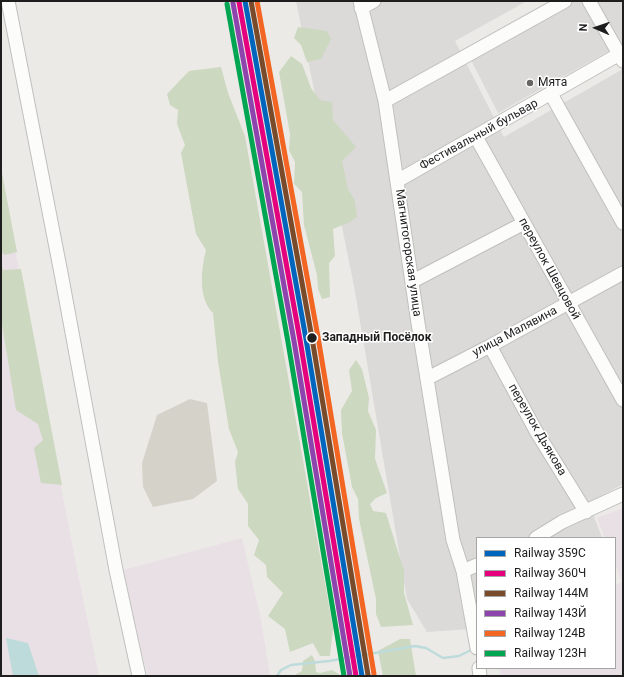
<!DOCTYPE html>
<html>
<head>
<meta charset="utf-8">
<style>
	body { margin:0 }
	#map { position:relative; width:624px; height:677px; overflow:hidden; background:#eceae7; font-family:Roboto,sans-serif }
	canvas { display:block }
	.frame { position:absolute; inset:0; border:2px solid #1e1e1e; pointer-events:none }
	.legend { position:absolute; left:476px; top:537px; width:140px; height:132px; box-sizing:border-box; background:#fff; border:1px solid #a5a5a5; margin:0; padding:5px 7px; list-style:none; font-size:12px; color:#1e1e1e }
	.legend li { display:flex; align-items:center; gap:8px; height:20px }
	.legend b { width:20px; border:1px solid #a5a5a5 }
	.north { position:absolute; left:576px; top:8px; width:40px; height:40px; -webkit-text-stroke:3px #fff; paint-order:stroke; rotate:272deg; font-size:11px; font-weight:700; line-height:16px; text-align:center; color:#1e1e1e }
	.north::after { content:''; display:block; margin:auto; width:14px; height:18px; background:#1e1e1e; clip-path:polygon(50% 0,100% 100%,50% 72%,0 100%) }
</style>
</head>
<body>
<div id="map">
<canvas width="624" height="677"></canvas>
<div class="frame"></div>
<ul class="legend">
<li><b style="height:5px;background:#0065bd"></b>Railway 359С</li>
<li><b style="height:5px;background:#e5007d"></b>Railway 360Ч</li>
<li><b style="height:5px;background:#7a4b2a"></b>Railway 144М</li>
<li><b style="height:5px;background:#8e44ad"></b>Railway 143Й</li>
<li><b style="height:5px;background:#f26522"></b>Railway 124В</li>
<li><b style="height:5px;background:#00a651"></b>Railway 123Н</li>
</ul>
<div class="north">N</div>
</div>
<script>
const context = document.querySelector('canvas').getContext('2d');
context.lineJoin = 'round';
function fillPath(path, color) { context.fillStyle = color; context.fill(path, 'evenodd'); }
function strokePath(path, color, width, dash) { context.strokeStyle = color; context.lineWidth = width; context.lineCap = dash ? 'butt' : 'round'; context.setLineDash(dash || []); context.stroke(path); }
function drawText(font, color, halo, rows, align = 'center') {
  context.font = font + ' Roboto,sans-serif'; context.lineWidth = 3; context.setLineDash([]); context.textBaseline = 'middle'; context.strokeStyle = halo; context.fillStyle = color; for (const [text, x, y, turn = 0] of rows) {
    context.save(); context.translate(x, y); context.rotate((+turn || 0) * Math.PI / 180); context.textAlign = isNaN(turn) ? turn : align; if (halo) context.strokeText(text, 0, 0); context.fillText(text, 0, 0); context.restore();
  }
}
fillPath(new Path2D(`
	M296 1H527L455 41 504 137 623 69V484L589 503 602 538H477V625L470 629 427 632 407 599 354 286Z
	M568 1H623V43L498 113 469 56Z`), '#dbdad8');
fillPath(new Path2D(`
	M1 177 78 574 99 676H1Z
	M623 508V676H501L499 668H615V585L622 582 615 565V538H605L597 518Z
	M242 538 261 619 270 676H148L120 571Z`), '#e9e0e6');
fillPath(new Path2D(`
	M190 399 207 403 217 481 193 499 153 507 143 487 142 463 157 415Z`), '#d5d2ca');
fillPath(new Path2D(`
	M298 27 327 31 331 39 321 59 307 62 301 45 294 38Z
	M291 56 302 64 311 88 320 100 332 102 333 120 356 147 342 161 348 189 355 201 357 217 348 223 333 229 335 256 329 263 330 297 322 299 318 289 317 275 304 225 302 192 294 184 295 162 289 150 290 134 279 72Z
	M221 67 228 93 245 136 333 628 330 656H320L313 643 290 652 285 629 268 616 283 593 267 577 266 565 254 555 259 540 248 526V504L238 489 235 462 238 452 229 429 218 362 213 313C198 299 201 269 206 250L196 234 181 153 185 145 177 124 178 110 170 105 167 94 189 71Z
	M1 168 17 252 5 255 1 252Z
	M1 261 3 270 21 269 62 485 41 483 34 448 43 440 38 424 16 410 1 318Z
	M356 360 362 369 369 398 368 411 376 430 375 459 387 493 376 498 370 504 373 511 386 513 404 571V593L413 625 381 627 376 614V599L359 519 358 499 352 487 342 433 341 410 352 391 349 370Z
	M400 639H410L416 676H383L378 651Z
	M312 655 315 661 316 672 320 673 332 670 342 676H293L302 671 303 661Z`), '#ccd8bf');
fillPath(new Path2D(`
	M6 638 28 643 39 676H13Z`), '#bedbdc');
strokePath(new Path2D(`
	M277 676 281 670 291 665 329 661 415 646 426 648 443 658 459 656 473 649`), '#bedbdc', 2.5);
const minor = new Path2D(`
	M8 1 61 273 116 570 139 676
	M360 1 385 101 418 323 453 540 463 571 477 648
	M589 1 623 61
	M361 8 374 1
	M551 94 623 223
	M385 101 565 1
	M476 137 623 400
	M397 181 623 52
	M413 281 524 223
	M490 346 536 431 586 512
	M428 378 490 346 623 273
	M536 538 562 522 623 494
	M463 571 477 565
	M479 668 480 676`);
strokePath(minor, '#bfbfbd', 15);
strokePath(minor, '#fcfcfb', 13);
strokePath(new Path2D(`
	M245 1 306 339 362 676`), '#0065bd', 5);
strokePath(new Path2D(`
	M239 2 300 340 356 676`), '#e5007d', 5);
strokePath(new Path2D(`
	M251 1 312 338 368 675`), '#7a4b2a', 5);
strokePath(new Path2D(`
	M233 3 294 341 350 676`), '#8e44ad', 5);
strokePath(new Path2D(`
	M257 1 318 337 374 674`), '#f26522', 5);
strokePath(new Path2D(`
	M227 4 288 342 344 676`), '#00a651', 5);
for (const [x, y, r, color] of [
	[530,83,4,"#666564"],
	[312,338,5.5,"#1e1e1e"]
]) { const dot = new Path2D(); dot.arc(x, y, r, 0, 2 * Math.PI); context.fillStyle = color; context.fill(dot); strokePath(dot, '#fff', 1.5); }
drawText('12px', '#1e1e1e', '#fff', [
	["Мята",538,83]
], 'left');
drawText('12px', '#1e1e1e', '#fff', [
	["Фестивальный бульвар",479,135,-29],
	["Магнитогорская улица",408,253,82],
	["переулок Шевцовой",549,269,61],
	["улица Малявина",515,332,-28],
	["переулок Дьякова",537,430,60]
]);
drawText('bold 12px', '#1e1e1e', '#fff', [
	["Западный Посёлок",322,338]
], 'left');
</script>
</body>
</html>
